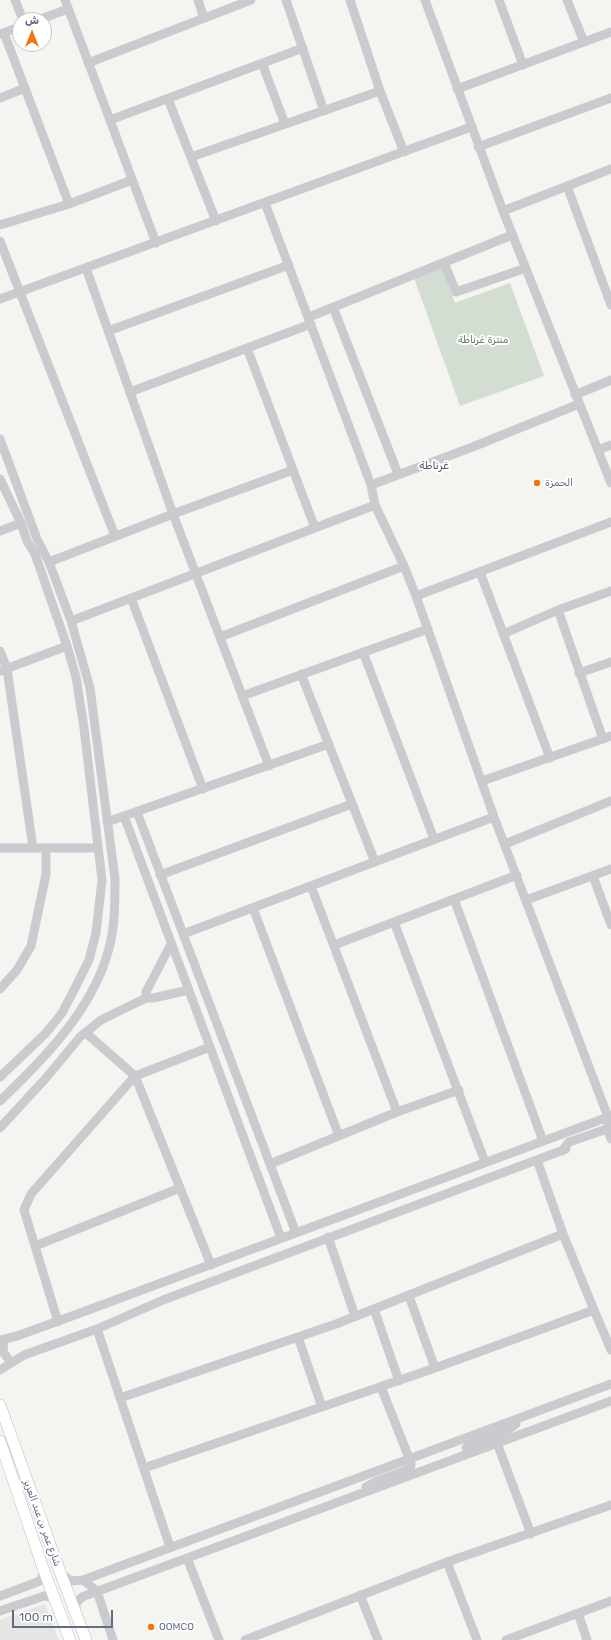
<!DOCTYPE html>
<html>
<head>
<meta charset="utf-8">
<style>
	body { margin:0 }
	#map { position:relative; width:611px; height:1640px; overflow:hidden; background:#f4f5f0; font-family:Rubik,Cairo,sans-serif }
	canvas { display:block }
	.north { position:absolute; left:12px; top:12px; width:40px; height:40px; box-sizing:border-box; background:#fff; border:1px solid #c0c5ce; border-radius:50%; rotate:0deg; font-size:11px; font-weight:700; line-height:16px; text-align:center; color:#616d85 }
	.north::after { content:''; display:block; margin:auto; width:14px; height:18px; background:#f37512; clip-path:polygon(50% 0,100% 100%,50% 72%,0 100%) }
	.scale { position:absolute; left:12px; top:1610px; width:101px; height:18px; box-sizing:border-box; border:2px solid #616d85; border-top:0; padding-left:5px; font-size:12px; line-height:14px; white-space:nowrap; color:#616d85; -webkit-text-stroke:3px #fff; paint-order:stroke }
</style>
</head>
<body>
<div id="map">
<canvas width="611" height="1640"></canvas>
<div class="north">ش</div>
<div class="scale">100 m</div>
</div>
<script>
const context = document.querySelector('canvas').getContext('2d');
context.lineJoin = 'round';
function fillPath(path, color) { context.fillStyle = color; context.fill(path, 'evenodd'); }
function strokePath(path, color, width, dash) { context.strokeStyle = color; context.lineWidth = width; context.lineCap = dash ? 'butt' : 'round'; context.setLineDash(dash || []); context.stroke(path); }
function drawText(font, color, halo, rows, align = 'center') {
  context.font = font + ' Rubik,Cairo,sans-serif'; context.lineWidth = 4; context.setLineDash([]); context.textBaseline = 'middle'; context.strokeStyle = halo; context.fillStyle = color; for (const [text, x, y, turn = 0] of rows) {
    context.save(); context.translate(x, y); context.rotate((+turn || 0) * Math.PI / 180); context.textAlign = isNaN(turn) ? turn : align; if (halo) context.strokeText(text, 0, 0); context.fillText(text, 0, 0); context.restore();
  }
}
fillPath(new Path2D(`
	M45 1604 59 1640H0V1620Z`), '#e5e6e4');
fillPath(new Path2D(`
	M442 268 455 303 510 283 544 376 460 406 414 278Z`), '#d3ddd1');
const major = new Path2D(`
	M0 1405 60 1572 86 1640
	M0 1441 43 1568 70 1640`);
strokePath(major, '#bbbdc2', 12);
strokePath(new Path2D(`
	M15 0 23 20
	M65 0 156 243
	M198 0 204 18
	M286 0 324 111
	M350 0 380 91 404 152
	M425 0 503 211 611 483
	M499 0 523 65
	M567 0 584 42
	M38 20 68 9
	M4 33 69 204
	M0 34 20 27
	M88 63 251 0
	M262 63 285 124
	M457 89 611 32
	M0 98 25 88
	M168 99 216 221
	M110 120 303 48
	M478 147 611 98
	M191 157 380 91
	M567 186 611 305
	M265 203 371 485 375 505 404 566 416 596 494 817 608 1117V1127L604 1130 569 1142 562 1151
	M503 211 611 169
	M0 225 69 204 132 180
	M0 241 115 536
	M444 263 456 292 526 268
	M86 268 173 514 269 766
	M0 299 471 127
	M333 307 398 474
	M309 317 512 235
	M108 331 289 265
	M247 348 315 528
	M130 392 311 324
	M575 395 611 380
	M0 439 37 539 49 562 71 621 90 688 115 879C115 903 115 929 108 952 92 1010 43 1060 0 1101
	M598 450 611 445
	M0 479 21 523 27 541 35 554 67 646 76 677 84 728 102 880 96 933 89 960 74 990 62 1013 46 1033 0 1077
	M371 485 470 448 579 404
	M0 531 21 523
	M49 562 173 514 293 470
	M480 572 550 758
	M416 596 611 522
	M131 598 203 789
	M558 610 603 739
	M71 621 375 505
	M503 634 558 610 611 591
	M220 637 404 566
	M0 651 7 669 33 848
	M363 652 434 839
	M0 671 67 646
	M579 673 611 662
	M301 674 375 862
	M242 696 428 629
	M482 781 611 736
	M137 812 296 1233
	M124 816 281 1238
	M107 822 329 744
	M505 844 611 801
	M0 848H98
	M160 875 352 804
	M593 876 611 925
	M311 886 397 1112
	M454 899 543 1141
	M526 900 611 869
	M253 908 339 1136
	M394 922 485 1162
	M183 934 494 817
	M334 945 517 875
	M0 989 17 970 31 946 46 874V848
	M146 998V992L171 944
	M86 1033 135 1076 211 1265
	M0 1128 46 1078 80 1037 101 1020 146 998H153L189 990
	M609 1133 611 1139
	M270 1164 397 1112 459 1090
	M328 1237 355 1316
	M35 1246 180 1188
	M409 1296 435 1368
	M374 1309 399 1381
	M594 1310 611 1350
	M58 1322 24 1210 31 1194 135 1076 210 1047
	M97 1329 170 1547
	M298 1337 322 1407
	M0 1340 17 1336 72 1316 611 1116
	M4 1340 3 1352 11 1362
	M0 1370 24 1355 97 1329 163 1300 566 1149
	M120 1398 336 1324 563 1234
	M497 1443 531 1534
	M472 1452H467L466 1448 469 1445 503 1433 516 1424
	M144 1468 435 1368 594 1310 563 1234 537 1160
	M366 1487 377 1481 407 1470 411 1466V1463L381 1387
	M187 1558 219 1640
	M447 1562 477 1640
	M60 1573 71 1581 83 1580 611 1384
	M83 1580 97 1591 113 1640
	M360 1595 378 1640
	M0 1596 40 1581 43 1574V1568
	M0 1611 44 1596 52 1598 56 1603
	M76 1613V1603L82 1597 611 1401
	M578 1613 587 1640
	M245 1640 447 1562 611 1505
	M506 1640 611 1601`), '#c9cbcf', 9);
strokePath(major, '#fff', 11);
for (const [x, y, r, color] of [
	[537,483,4,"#f37512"],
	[151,1627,4,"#f37512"]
]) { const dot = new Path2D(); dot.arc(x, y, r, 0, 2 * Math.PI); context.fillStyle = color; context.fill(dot); strokePath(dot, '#fff', 1.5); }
drawText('10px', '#607b61', '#fff', [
	["منتزة غرناطة",483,340]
]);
drawText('10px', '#616d85', '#fff', [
	["الحمزة",545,483],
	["OOMCO",159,1627]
], 'left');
drawText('10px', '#616d85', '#fff', [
	["شارع عمر بن عبد العزيز",42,1523,70]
]);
drawText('11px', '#505969', '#fff', [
	["غرناطة",434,466]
]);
</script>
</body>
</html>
